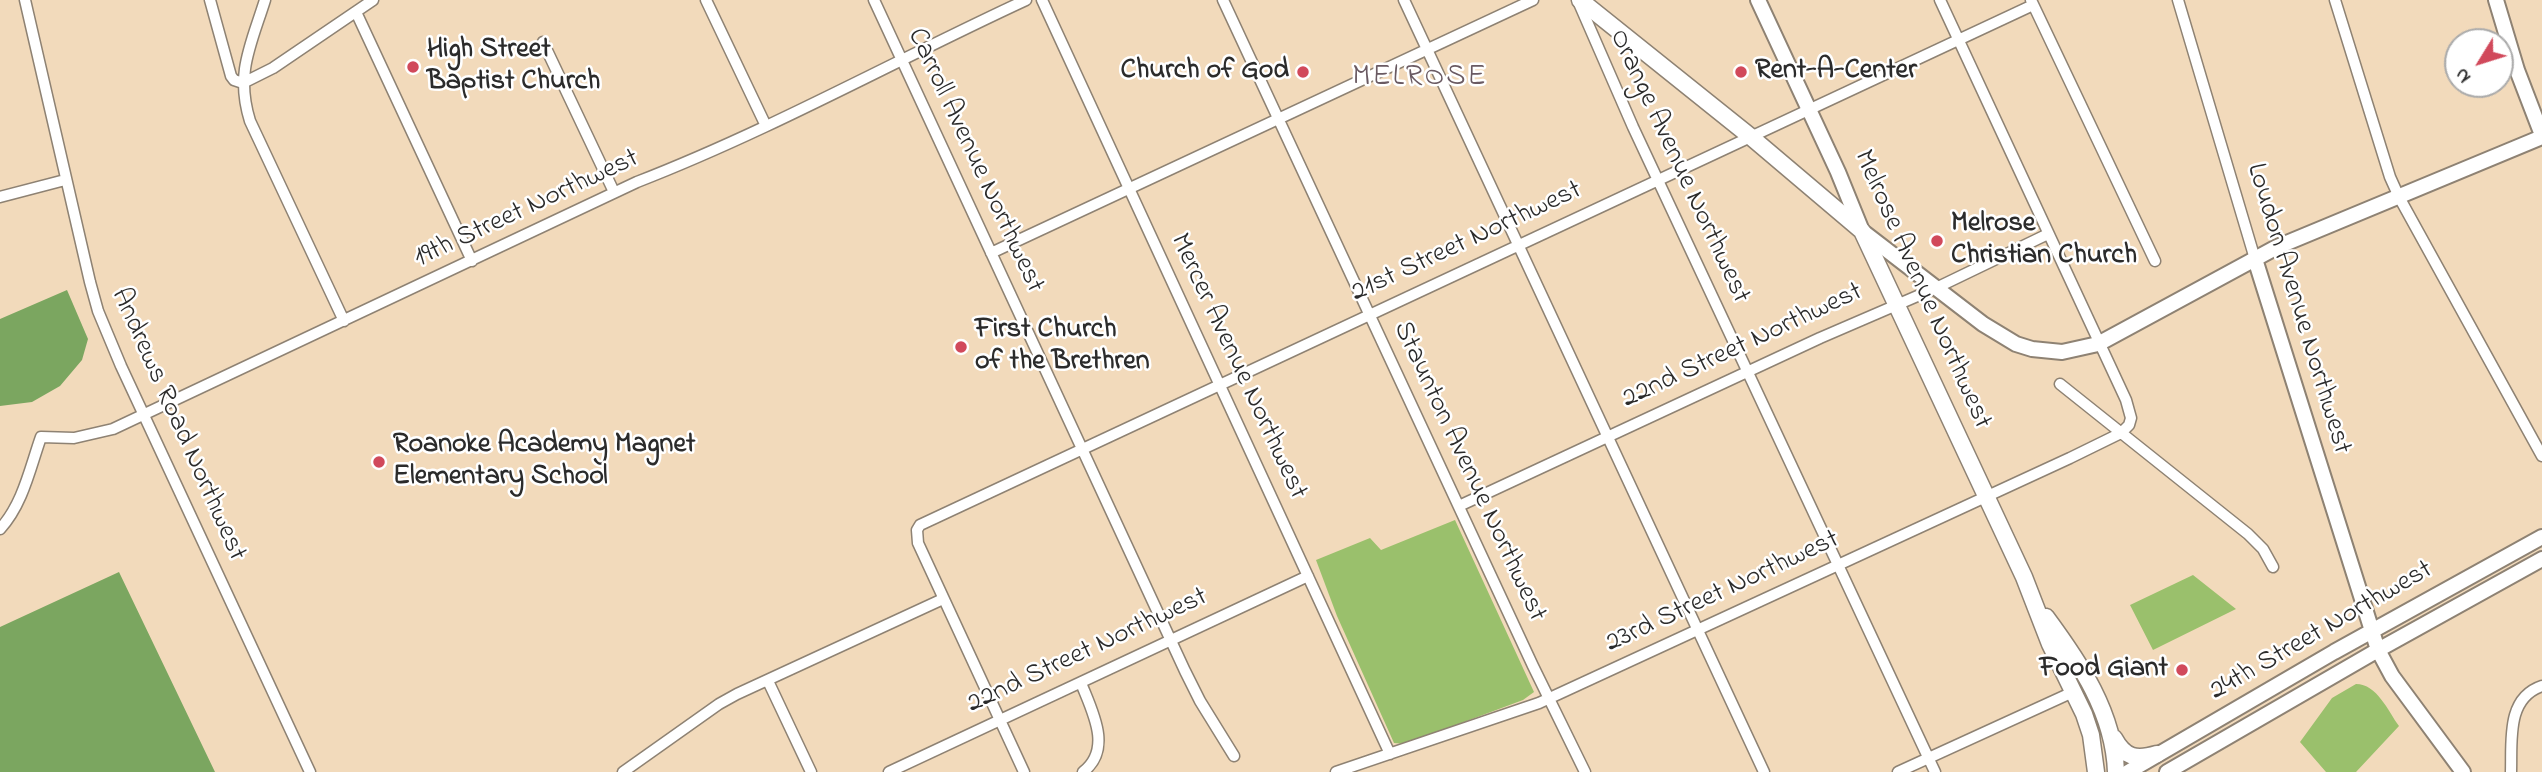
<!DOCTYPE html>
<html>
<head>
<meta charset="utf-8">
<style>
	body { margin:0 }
	#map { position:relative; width:2542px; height:772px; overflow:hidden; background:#f2dabb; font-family:"Indie Flower",sans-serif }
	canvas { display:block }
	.north { position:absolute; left:2444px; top:28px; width:70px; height:70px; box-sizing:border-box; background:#fff; border:2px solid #aaa; border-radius:50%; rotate:232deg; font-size:19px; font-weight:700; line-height:28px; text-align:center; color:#2b2b2b }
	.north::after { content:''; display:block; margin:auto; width:24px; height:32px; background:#d1495b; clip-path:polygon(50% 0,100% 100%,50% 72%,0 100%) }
</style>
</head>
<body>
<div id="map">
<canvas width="2542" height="772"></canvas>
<div class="north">N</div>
</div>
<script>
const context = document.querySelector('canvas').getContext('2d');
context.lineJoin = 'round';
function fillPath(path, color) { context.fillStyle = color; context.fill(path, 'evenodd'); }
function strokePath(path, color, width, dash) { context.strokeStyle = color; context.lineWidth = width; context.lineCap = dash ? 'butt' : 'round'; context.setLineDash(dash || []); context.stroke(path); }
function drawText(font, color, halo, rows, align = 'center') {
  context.font = font + ' "Indie Flower",sans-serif'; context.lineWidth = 5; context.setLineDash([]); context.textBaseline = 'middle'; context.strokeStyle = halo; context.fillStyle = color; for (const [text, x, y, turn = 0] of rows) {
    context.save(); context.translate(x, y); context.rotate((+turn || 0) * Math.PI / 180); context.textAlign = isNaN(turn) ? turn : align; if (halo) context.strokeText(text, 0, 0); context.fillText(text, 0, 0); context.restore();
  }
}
fillPath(new Path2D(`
	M1455 520 1534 692 1523 700 1405 744 1394 743 1337 616 1316 560 1370 538 1381 550Z
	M2193 575 2236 609 2153 650 2130 605Z
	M2356 684C2377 684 2388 711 2399 726L2356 772H2326L2300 742 2332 698Z`), '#9ac06c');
fillPath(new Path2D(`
	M67 290 88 339 82 360 60 386 32 402 0 406V319Z
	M119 572 215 772H0V627Z`), '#7ba660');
const street = new Path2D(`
	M25 0 90 282 98 311 121 366 310 772
	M210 0 231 76 234 80 243 83
	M265 0C251 45 235 73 250 121L344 321
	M706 0 766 126
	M874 0 1185 671 1200 701 1234 756
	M1042 0 1390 754
	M1223 0 1533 666 1585 772
	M1404 0 1764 772
	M2031 0 2155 261
	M2178 0 2255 259
	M2335 0 2390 177 2399 197 2542 456
	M1578 1 1633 127 1935 772
	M356 12 472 261
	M543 42 614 192
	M243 83 273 68 373 0
	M0 197 65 180
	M991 253 1533 0
	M2060 384 2248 534 2263 549 2273 567
	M1459 506 1820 338 1936 288 2048 234
	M0 529C23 504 30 468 41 437L74 438 113 429 637 182C771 130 896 60 1026 0
	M768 681 811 772
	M1081 683C1092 711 1113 749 1083 772
	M623 772 719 704 737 694 943 599
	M889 772 1308 576
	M1024 772 918 543 917 530 920 525 2033 5
	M1336 772 1539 703 2070 458 2121 433 2129 425 2131 418 2126 400 1940 0
	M1898 772 2073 692
	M2511 772C2512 741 2506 698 2542 686`);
const secondary = new Path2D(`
	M1758 0 1838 172 1862 231 1983 324 2016 344 2032 349 2062 352 2098 344 2277 247 2542 137
	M2496 0 2517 70 2542 135
	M2255 259 2378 650 2392 676 2463 772
	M2128 772 2334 652 2542 537
	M2167 772 2378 650 2542 559`);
const primary = new Path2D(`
	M1580 0 1751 137 1862 231 2024 577 2050 644 2084 714 2091 735 2096 772
	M2046 617C2080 663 2114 713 2116 772
	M2114 738C2125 758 2136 760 2157 754`);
strokePath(street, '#8e8273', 13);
strokePath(secondary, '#8e8273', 18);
strokePath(primary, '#8e8273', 19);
strokePath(street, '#fff', 10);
strokePath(secondary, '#fff', 14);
strokePath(primary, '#fff', 16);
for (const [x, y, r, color] of [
	[413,67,7,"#d1495b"],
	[1303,72,7,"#d1495b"],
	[1741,72,7,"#d1495b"],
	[1937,241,7,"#d1495b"],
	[961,347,7,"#d1495b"],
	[379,462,7,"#d1495b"],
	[2182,670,7,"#d1495b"]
]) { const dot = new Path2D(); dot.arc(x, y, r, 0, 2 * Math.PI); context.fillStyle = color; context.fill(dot); strokePath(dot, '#fff', 2.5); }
drawText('bold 28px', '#2b2b2b', '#fff', [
	["High Street",427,51],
	["Baptist Church",427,83],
	["Church of God",1289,72,"right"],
	["Rent-A-Center",1755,72],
	["Melrose",1951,225],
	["Christian Church",1951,257],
	["First Church",975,331],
	["of the Brethren",975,363],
	["Roanoke Academy Magnet",393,446],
	["Elementary School",393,478],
	["Food Giant",2168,670,"right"]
], 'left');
drawText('28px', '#2b2b2b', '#fff', [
	["Carroll Avenue Northwest",974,161,65],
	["Orange Avenue Northwest",1678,167,65],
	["19th Street Northwest",527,210,-25],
	["21st Street Northwest",1467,243,-25],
	["Melrose Avenue Northwest",1921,290,66],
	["Loudon Avenue Northwest",2297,309,73],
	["22nd Street Northwest",1743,347,-25],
	["Mercer Avenue Northwest",1237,367,65],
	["Andrews Road Northwest",177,425,66],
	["Staunton Avenue Northwest",1468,472,65],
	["23rd Street Northwest",1723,593,-25],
	["24th Street Northwest",2322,632,-30],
	["22nd Street Northwest",1088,652,-25]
]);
context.letterSpacing = '2px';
drawText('30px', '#6a5a62', '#fff', [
	["MELROSE",1420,79]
]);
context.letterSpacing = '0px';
</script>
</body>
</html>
